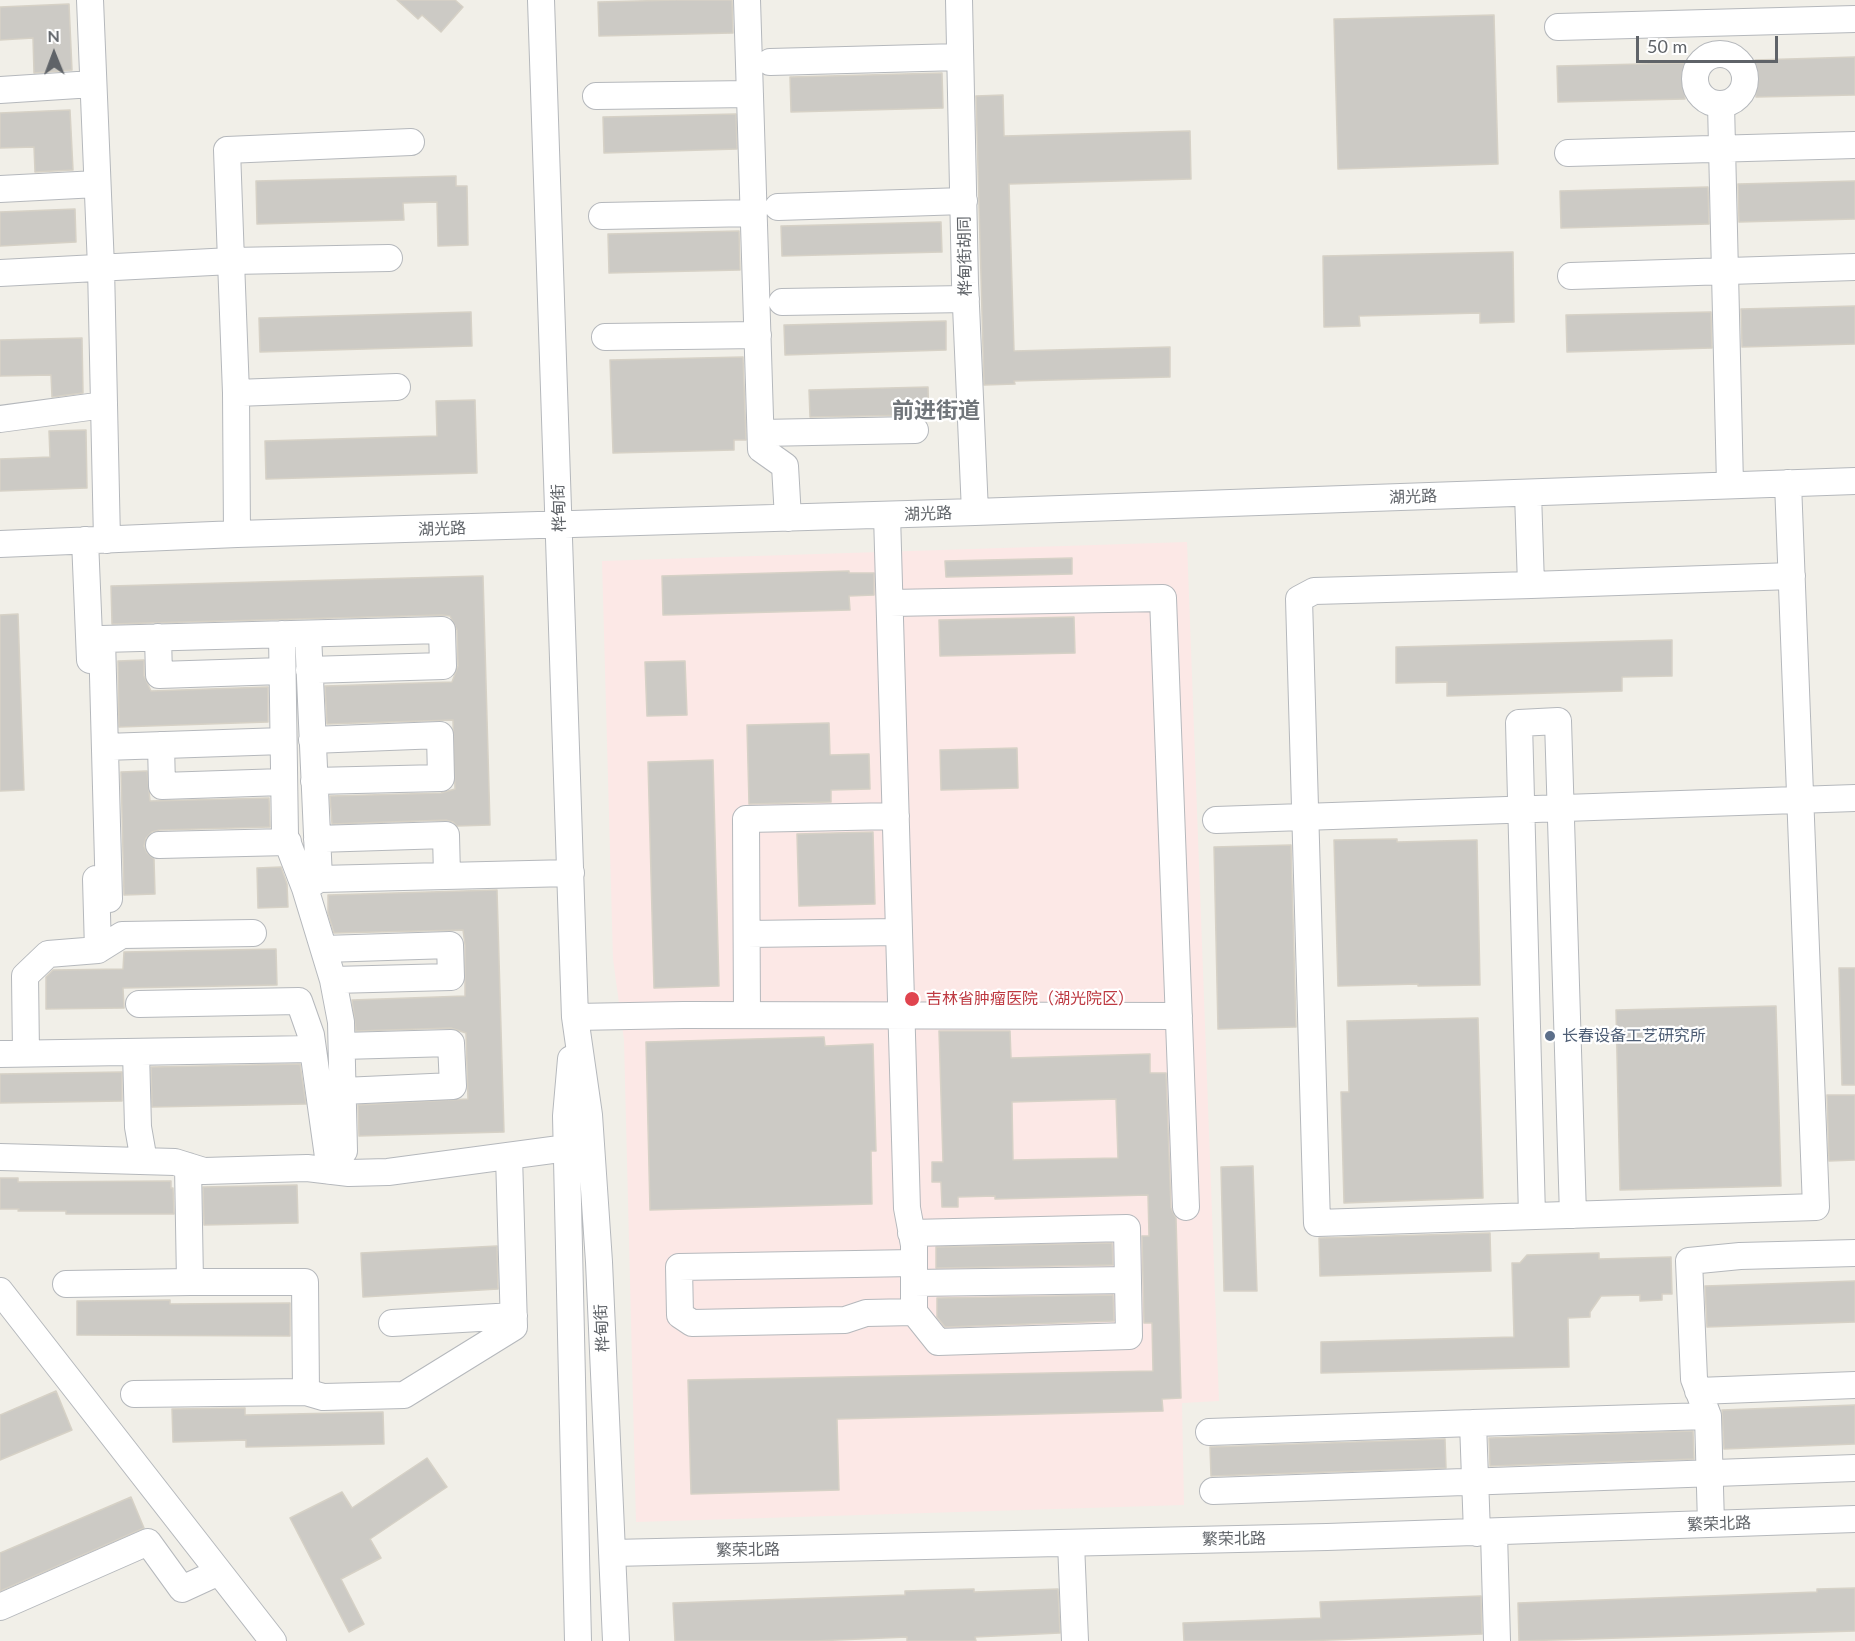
<!DOCTYPE html>
<html>
<head>
<meta charset="utf-8">
<style>
	body { margin:0 }
	#map { position:relative; width:1855px; height:1641px; overflow:hidden; background:#f1efe8; font-family:Lato,sans-serif }
	canvas { display:block }
	.north { position:absolute; left:24px; top:24px; width:60px; height:60px; -webkit-text-stroke:4px #fff; paint-order:stroke; rotate:359deg; font-size:16px; font-weight:700; line-height:24px; text-align:center; color:#5f6368 }
	.north::after { content:''; display:block; margin:auto; width:21px; height:27px; background:#5f6368; clip-path:polygon(50% 0,100% 100%,50% 72%,0 100%) }
	.scale { position:absolute; left:1636px; top:36px; width:142px; height:27px; box-sizing:border-box; border:3px solid #5f6368; border-top:0; padding-left:8px; font-size:18px; line-height:21px; white-space:nowrap; color:#5f6368; -webkit-text-stroke:4px #fff; paint-order:stroke }
</style>
</head>
<body>
<div id="map">
<canvas width="1855" height="1641"></canvas>
<div class="north">N</div>
<div class="scale">50 m</div>
</div>
<script>
const context = document.querySelector('canvas').getContext('2d');
context.lineJoin = 'round';
function fillPath(path, color) { context.fillStyle = color; context.fill(path, 'evenodd'); }
function strokePath(path, color, width, dash) { context.strokeStyle = color; context.lineWidth = width; context.lineCap = dash ? 'butt' : 'round'; context.setLineDash(dash || []); context.stroke(path); }
function drawText(font, color, halo, rows, align = 'center') {
  context.font = font + ' Lato,"Noto Sans SC",sans-serif'; context.lineWidth = 4.5; context.setLineDash([]); context.textBaseline = 'middle'; context.strokeStyle = halo; context.fillStyle = color; for (const [text, x, y, turn = 0] of rows) {
    context.save(); context.translate(x, y); context.rotate((+turn || 0) * Math.PI / 180); context.textAlign = isNaN(turn) ? turn : align; if (halo) context.strokeText(text, 0, 0); context.fillText(text, 0, 0); context.restore();
  }
}
fillPath(new Path2D(`
	M1187 542 1219 1401 1182 1403 1184 1505 636 1522 624 1040 613 959 602 561Z`), '#fce8e6');
const building = new Path2D(`
	M397 0H455L463 7 441 32 422 15 418 19Z
	M677 0H732L733 33 599 36 598 2Z
	M69 4 72 70 34 73 33 38 0 40V7Z
	M1494 15 1498 164 1338 169 1334 19Z
	M1855 57V95L1756 97 1755 60Z
	M1684 63 1685 99 1558 102 1557 66Z
	M942 73 943 108 791 112 790 77Z
	M1003 95 1004 136 1190 131 1191 179 1009 184 1014 351 1170 347V377L1014 381 1015 384 984 385 976 96Z
	M70 110 73 170 35 172 34 147 0 148V113Z
	M736 114 737 149 604 153 603 117Z
	M456 176V186H467L468 245 438 246 437 202 403 203 404 220 257 224 256 181Z
	M1855 181V219L1739 222 1738 184Z
	M1708 187 1709 224 1561 228 1560 191Z
	M75 209 76 242 0 246V212Z
	M941 222 942 252 782 256 781 226Z
	M739 231 740 270 609 273 608 234Z
	M1513 252 1514 322 1480 323V313L1359 316 1360 326 1324 327 1323 256Z
	M1855 306V344L1742 347 1741 309Z
	M471 312 472 346 260 352 259 318Z
	M1711 312 1712 348 1567 352 1566 315Z
	M946 321V350L785 355 784 325Z
	M82 338 83 393 52 397 51 375 0 376V340Z
	M743 357 746 440H734V450L613 453 610 360Z
	M928 387 929 420 915 415 810 417 809 390Z
	M475 400 477 473 266 479 265 441 437 436 436 401Z
	M86 430 87 488 0 491V459L50 457 49 431Z
	M1072 558V574L946 577 945 561Z
	M849 571V573H874V595L849 596 850 610 663 615 662 576Z
	M483 576 490 825 457 826 453 822 446 820 332 824 330 796 441 793 455 789 453 720 327 724 325 686 452 682 458 666 457 630 450 616 442 615 112 624 111 586Z
	M18 614 24 790 0 791V615Z
	M1074 617 1075 653 940 656 939 620Z
	M1672 640V676L1622 677V691L1447 696V682L1396 683V647Z
	M144 660V676L151 691 268 687V722L119 727 118 661Z
	M685 661 687 715 647 716 645 662Z
	M829 723 830 755 869 754 870 789 831 790V802L749 804 747 725Z
	M1017 748 1018 788 941 790 940 750Z
	M713 760 719 986 654 988 648 762Z
	M147 771 150 801 269 798 270 827 159 830 152 832 146 838 144 846 147 853 154 859 155 894 124 895 121 772Z
	M873 832 875 904 799 906 797 834Z
	M1397 839V842L1477 840 1480 985 1418 986V984L1338 986 1334 840Z
	M1291 845 1296 1027 1218 1029 1214 847Z
	M281 867 287 884 288 907 258 908 257 868Z
	M497 890 504 1132 359 1136 358 1105 468 1099 466 1033 451 1028 356 1031 352 1000 465 996V945L463 930 334 933 328 913V895Z
	M276 949 277 985 123 988 124 1008 46 1009V977L53 970 123 969 124 952Z
	M1839 968H1855V1085H1842Z
	M1776 1006 1781 1186 1620 1190 1616 1010Z
	M1478 1018 1483 1198 1344 1203 1341 1092H1349L1347 1021Z
	M939 1031H1010L1011 1058 1150 1054V1073H1166L1171 1208 1176 1218 1181 1398 1162 1399 1163 1411 837 1419 839 1490 691 1494 688 1380 1153 1371 1152 1323H1144L1142 1236H1149L1148 1195 995 1199V1196L958 1197V1207H942L941 1182H932V1162H943ZM1116 1099 1118 1158 1013 1160 1012 1102Z
	M824 1037 825 1046 873 1044 876 1151H871L872 1204 650 1210 646 1042Z
	M300 1064 306 1104 152 1107 151 1067Z
	M122 1072V1101L0 1103V1074Z
	M1827 1095H1855V1160L1829 1161Z
	M1253 1166 1257 1291H1224L1221 1167Z
	M0 1178H18V1182L171 1181V1188H173L174 1214H66V1211H18L19 1209H0Z
	M297 1185 298 1223 204 1225 203 1187Z
	M1490 1233 1491 1271 1320 1276 1319 1238Z
	M1112 1243 1113 1265 936 1268V1247Z
	M497 1246 498 1289 363 1297 361 1253Z
	M1599 1253V1259L1671 1257 1672 1294H1662V1300L1640 1301V1295L1601 1296 1590 1312V1317L1568 1318 1569 1367 1321 1373V1342L1514 1337 1512 1263H1520L1527 1255Z
	M1855 1281V1322L1707 1327 1705 1286Z
	M1113 1295 1114 1321 945 1327 937 1317V1298Z
	M170 1300V1304L290 1303V1336L77 1335V1301Z
	M56 1391 72 1430 0 1460V1415Z
	M1855 1405V1444L1724 1449 1722 1410Z
	M245 1408V1415L383 1412 384 1444 246 1447V1440L173 1442 172 1409Z
	M1693 1431 1694 1459 1490 1466 1489 1438Z
	M1445 1439 1446 1468 1211 1476 1210 1447Z
	M427 1458 447 1487 370 1539 381 1558 341 1579 364 1624 349 1632 290 1518 342 1492 352 1508Z
	M131 1497 144 1528 0 1591V1553Z
	M1855 1588V1631L1519 1641 1518 1603 1817 1592V1589Z
	M974 1589V1592L1058 1589 1060 1633 975 1637 976 1641H907V1637L814 1641H675L673 1603 905 1595V1591Z
	M1481 1596 1482 1634 1304 1641H1184L1183 1623 1321 1618 1320 1602Z`);
fillPath(building, '#cccac5');
strokePath(building, '#d6d1c6', 1.5);
const minor = new Path2D(`
	M90 0 101 267 107 540
	M541 0 575 1017 589 1115 599 1262 616 1641
	M747 0 761 449 785 466 788 518
	M959 0 965 283 975 512
	M1558 27 1855 19
	M1695 79a25 25 0 1 1 50 0a25 25 0 1 1-50 0Z
	M770 62 960 57
	M0 90 93 84
	M596 96 750 94
	M1721 104 1730 485
	M1568 153 1855 145
	M0 189 97 184
	M778 207 964 201
	M602 216 754 213
	M389 258 231 261 227 150 411 142
	M0 273 231 261 236 393 237 534
	M1571 276 1855 267
	M782 302 966 299
	M605 337 758 335
	M236 393 397 387
	M0 419 104 405
	M761 433 915 430
	M1528 493 1531 585 1314 591 1299 599 1317 1223 1816 1207 1788 483
	M887 515 907 1208 914 1245V1312L938 1342 1129 1336 1127 1228 911 1233
	M85 540 90 660
	M0 544 237 534 975 512 1855 481
	M1531 585 1792 576
	M890 603 1163 598 1186 1207
	M282 634 285 836 305 888 333 980 341 1022 344 1151
	M158 637 159 675 282 671
	M312 740 440 735 441 778 314 781
	M161 745 162 786 283 782
	M105 747 283 741
	M1216 820 1855 798
	M317 839 446 835 447 876
	M159 845 288 842
	M96 879 98 950
	M319 879 571 873
	M305 888 319 879 308 634
	M109 899 102 639 442 630 443 666 309 670
	M747 934 899 932
	M324 949 450 945 451 977 333 980
	M139 1004 299 1001 311 1035 330 1171
	M747 1015 746 819 896 816
	M575 1017 684 1015 1179 1016
	M342 1046 451 1043 453 1086 343 1091
	M136 1052 138 1127 144 1161
	M26 1053 25 976 48 954 98 950 122 935 253 933
	M0 1054 313 1049
	M571 1059 566 1116 578 1641
	M0 1157 175 1162 204 1171 307 1168 349 1173 388 1172 567 1148
	M1532 1216 1519 723 1558 721 1573 1215
	M914 1263 679 1267 680 1315 692 1323 845 1320 866 1313 914 1312
	M914 1283 1128 1280
	M66 1284 190 1282 188 1166
	M0 1291 273 1641
	M392 1323 514 1316
	M1698 1391 1855 1385
	M306 1392 323 1397 404 1395 514 1327 509 1156
	M134 1394 306 1392 305 1282H190
	M1209 1432 1473 1423
	M1213 1491 1855 1468
	M1711 1524 1708 1416 1694 1379 1689 1261 1740 1256 1855 1253
	M1477 1533 1473 1423 1708 1416
	M1494 1533 1497 1641
	M1071 1543 1075 1641
	M612 1553 1327 1537 1855 1519
	M0 1607 148 1542 182 1589 219 1572`);
strokePath(minor, '#b5b8bc', 28);
strokePath(minor, '#fff', 26);
for (const [x, y, r, color] of [
	[912,999,8,"#e0444e"],
	[1550,1036,6,"#5c6f8a"]
]) { const dot = new Path2D(); dot.arc(x, y, r, 0, 2 * Math.PI); context.fillStyle = color; context.fill(dot); strokePath(dot, '#fff', 2); }
drawText('16px', '#5f6368', '#fff', [
	["桦甸街胡同",965,256,-91],
	["湖光路",1413,497,-2],
	["桦甸街",559,508,-92],
	["湖光路",928,514,-2],
	["湖光路",442,529,-2],
	["桦甸街",602,1328,-93],
	["繁荣北路",1719,1524,-2],
	["繁荣北路",1234,1539,-1],
	["繁荣北路",748,1550,-1]
]);
drawText('16px', '#be3a42', '#fff', [
	["吉林省肿瘤医院（湖光院区）",926,999]
], 'left');
drawText('16px', '#4e5e75', '#fff', [
	["长春设备工艺研究所",1562,1036]
], 'left');
drawText('bold 22px', '#70757a', '#fff', [
	["前进街道",936,411]
]);
</script>
</body>
</html>
